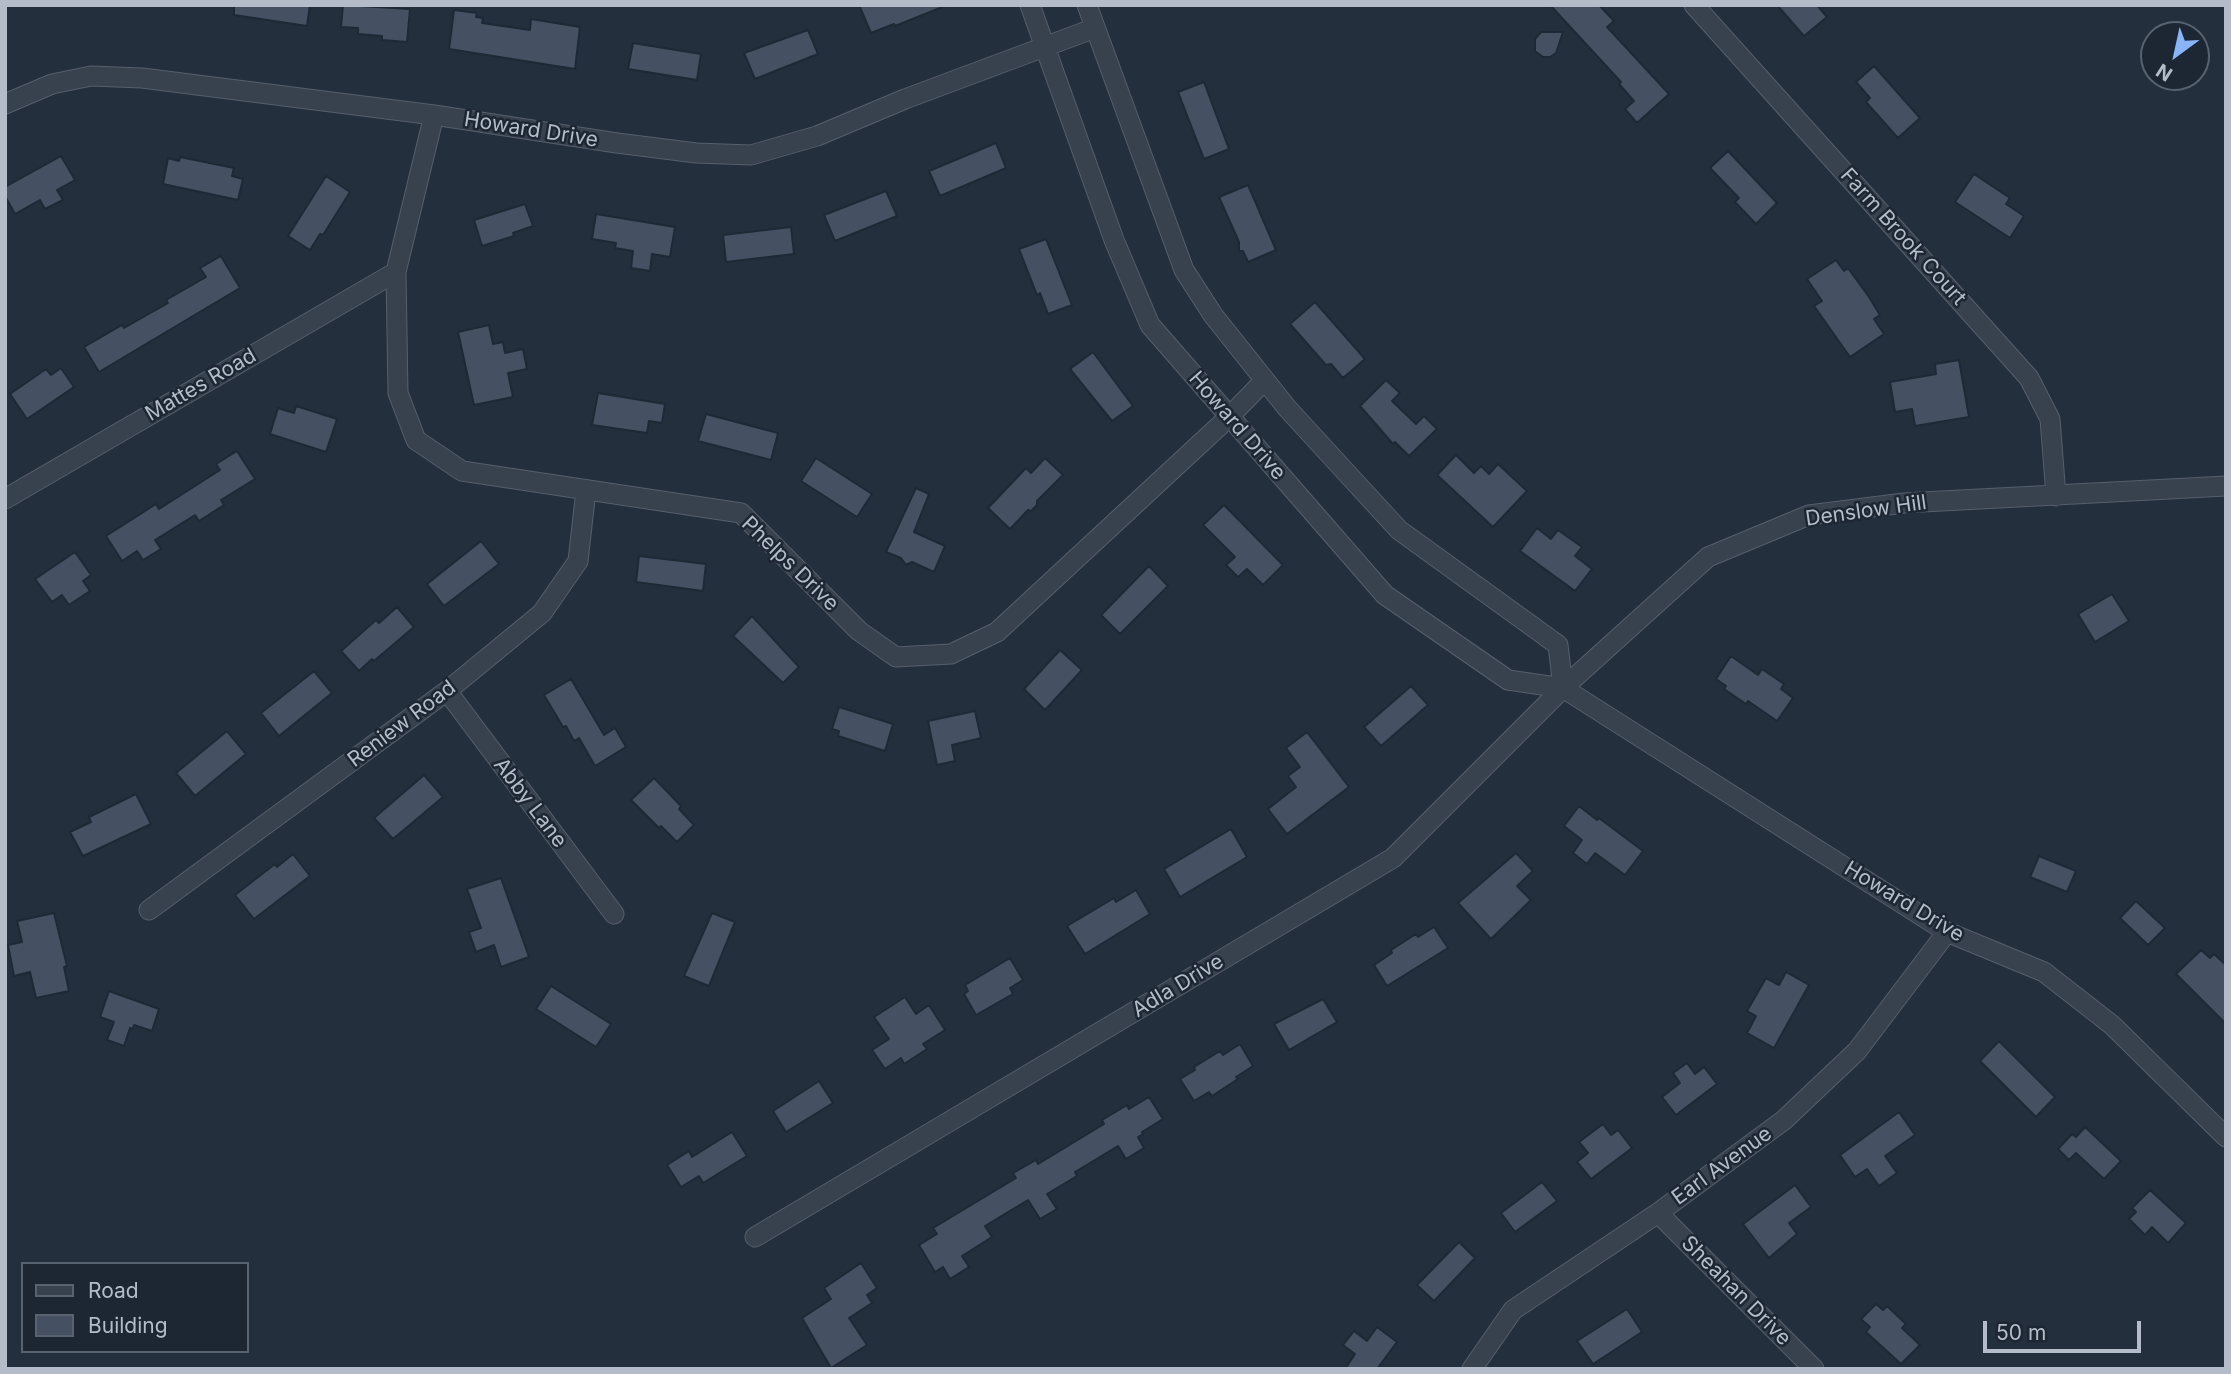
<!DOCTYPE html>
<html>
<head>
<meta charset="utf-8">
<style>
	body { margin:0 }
	#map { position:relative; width:2231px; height:1374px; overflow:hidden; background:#242f3e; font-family:Inter,sans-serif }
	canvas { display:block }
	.frame { position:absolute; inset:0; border:7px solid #b4bcc9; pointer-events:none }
	.legend { position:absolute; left:21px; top:1262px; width:228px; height:91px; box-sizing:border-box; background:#1d2633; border:2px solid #59626f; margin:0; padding:9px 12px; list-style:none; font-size:21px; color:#b4bcc9 }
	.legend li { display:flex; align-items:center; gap:14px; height:35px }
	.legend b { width:35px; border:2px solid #59626f }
	.north { position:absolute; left:2140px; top:21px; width:70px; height:70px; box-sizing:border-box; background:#1d2633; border:2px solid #59626f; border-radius:50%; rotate:213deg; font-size:19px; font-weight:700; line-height:28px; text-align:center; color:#b4bcc9 }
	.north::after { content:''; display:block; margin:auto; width:24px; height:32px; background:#8ab4f8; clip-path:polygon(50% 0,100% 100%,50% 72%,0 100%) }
	.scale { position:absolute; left:1983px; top:1321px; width:158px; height:32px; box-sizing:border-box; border:4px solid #b4bcc9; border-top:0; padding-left:9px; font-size:21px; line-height:24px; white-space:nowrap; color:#b4bcc9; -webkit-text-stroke:5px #1d2633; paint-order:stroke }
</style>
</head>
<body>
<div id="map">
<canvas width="2231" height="1374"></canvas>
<div class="frame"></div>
<ul class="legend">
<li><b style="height:9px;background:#38414e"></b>Road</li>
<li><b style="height:19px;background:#455162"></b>Building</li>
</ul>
<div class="north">N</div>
<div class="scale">50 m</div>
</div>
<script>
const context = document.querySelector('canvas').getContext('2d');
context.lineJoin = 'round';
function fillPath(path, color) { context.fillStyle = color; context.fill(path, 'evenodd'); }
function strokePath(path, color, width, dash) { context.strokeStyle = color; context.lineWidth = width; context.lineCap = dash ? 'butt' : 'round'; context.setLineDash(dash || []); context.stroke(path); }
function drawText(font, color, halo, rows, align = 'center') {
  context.font = font + ' Inter,sans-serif'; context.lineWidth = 5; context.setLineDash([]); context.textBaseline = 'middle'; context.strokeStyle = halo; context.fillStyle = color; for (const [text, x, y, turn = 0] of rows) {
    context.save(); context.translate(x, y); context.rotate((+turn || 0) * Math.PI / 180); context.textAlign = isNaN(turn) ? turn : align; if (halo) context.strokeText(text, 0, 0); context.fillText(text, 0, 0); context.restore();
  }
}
const building = new Path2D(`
	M234 5H310L307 26 234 15Z
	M343 5 410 9 407 42 382 40V36L358 34V28L341 27Z
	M859 5H945V6L895 26 894 24 871 33Z
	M1550 5H1599L1614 21 1607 27 1669 94 1637 123 1625 109 1634 101 1619 84 1621 82Z
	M1777 5H1817L1827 17 1804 36Z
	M454 10 477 13 476 17 483 18 482 23 530 30 531 19 580 27 575 69 449 49Z
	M808 30 818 54 755 79 744 53Z
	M1541 32H1563L1556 53 1550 57H1543L1535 51V39Z
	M633 43 701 54 697 80 628 69Z
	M1874 66 1920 118 1898 138 1866 102 1870 98 1856 82Z
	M1204 82 1229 149 1204 159 1178 92Z
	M996 143 1006 168 940 196 929 171Z
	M1728 151 1777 203 1756 224 1735 202 1739 198 1710 168Z
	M61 156 75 180 57 190 63 200 45 209 40 200 15 214 5 196V187Z
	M180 157 234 168 232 176 243 179 238 200 163 184 168 158 179 161Z
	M1974 174 2010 198 2006 204 2024 216 2010 238 1955 202Z
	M326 176 350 192 323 235 320 234 310 250 288 236Z
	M1248 185 1276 250 1248 262 1243 251H1239V242L1219 197Z
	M886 191 897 216 835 241 824 215Z
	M525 204 533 226 513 233 514 236 482 246 474 220Z
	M596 214 675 227 670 257 652 254 650 271 631 268 633 251 615 248 616 243 592 239Z
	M791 227 794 254 726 262 723 235Z
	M1046 239 1072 305 1048 314 1040 293 1037 295 1019 249Z
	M221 256 240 288 99 372 84 347 122 325 124 328 168 303 166 300 206 277 200 268Z
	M1836 260 1844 271 1848 268 1869 297 1880 315 1874 319 1884 334 1850 357 1814 306 1822 301 1807 279Z
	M1315 302 1365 359 1343 378 1331 364 1326 365 1290 324Z
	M489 325 493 344 503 342 505 353 523 349 527 369 508 373 513 397 474 405 458 332Z
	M1093 352 1133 406 1112 421 1070 369Z
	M1959 360 1969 417 1915 426 1912 409 1895 412 1890 382 1936 374 1935 364Z
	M61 368 74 387 27 419 10 394 46 369 51 375Z
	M1386 380 1400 393 1392 401 1416 424 1424 416 1437 429 1409 456 1395 442 1393 444 1360 406Z
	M598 393 665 404 662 423 649 421 647 433 592 425Z
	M296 406 337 419 326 452 270 434 278 408 294 413Z
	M706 414 778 433 771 460 698 441Z
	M237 451 255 479 221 500 224 505 199 521 195 515 155 540 161 549 143 560 137 551 122 561 106 536 156 504 159 509 220 470 216 464Z
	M1456 455 1474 473 1481 466 1489 474 1498 464 1527 491 1493 527 1437 475Z
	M816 458 872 494 857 517 801 481Z
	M1045 458 1063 475 1037 501V505L1031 511 1028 510 1010 529 988 508 1026 468 1031 473Z
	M916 488 929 494 914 532 945 546 934 572 912 562 906 565 901 558 886 552Z
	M1224 505 1283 565 1263 585 1247 569 1238 577 1226 565 1235 557 1203 525Z
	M1537 528 1551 539 1558 530 1582 547 1575 556 1592 569 1575 591 1520 551Z
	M481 541 499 564 444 606 427 584Z
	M75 552 91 575 83 581 90 591 69 605 62 595 52 602 35 579Z
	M639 556 706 564 703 591 636 582Z
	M1149 566 1168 586 1120 634 1101 615Z
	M2112 594 2129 621 2095 642 2078 614Z
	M397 607 414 627 374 661 372 659 359 671 341 651 376 620 379 623Z
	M752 616 799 667 783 683 733 636Z
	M1060 650 1082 670 1045 710 1024 689Z
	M1731 656 1758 675 1762 669 1784 684 1781 689 1793 698 1777 721 1748 701 1746 704 1724 689 1726 686 1716 679Z
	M314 671 332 693 279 736 261 713Z
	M571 679 604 735 615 728 626 747 595 766 579 738 574 741 566 726 563 727 544 695Z
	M1411 686 1428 705 1381 746 1364 727Z
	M839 707 893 724 885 751 838 736 839 731 832 729Z
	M975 711 981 738 952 745 955 761 937 765 928 721Z
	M227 731 246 754 195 796 176 773Z
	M1307 732 1349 787 1287 834 1268 809 1296 787 1288 776 1300 767 1286 748Z
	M424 775 443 797 393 839 374 818Z
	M654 778 681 806 679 809 694 825 677 842 661 826 659 828 631 800Z
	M136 794 151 824 83 856 70 832 91 822 89 817Z
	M1579 806 1597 820 1599 818 1643 851 1625 875 1595 853 1587 864 1573 853 1582 840 1564 826Z
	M1231 829 1247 857 1180 897 1164 869Z
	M1516 853 1533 871 1517 886 1531 900 1491 939 1458 903Z
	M293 854 310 876 254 919 235 895 275 864 277 867Z
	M2039 856 2076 871 2067 892 2030 877Z
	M501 878 529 957 501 967 494 945 476 952 469 932 481 928 467 889Z
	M1136 890 1150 914 1085 954 1067 926 1114 898 1116 902Z
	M2136 901 2165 928 2148 945 2120 918Z
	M54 913 67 966 64 967 69 991 36 998 30 972 14 976 8 945 22 942 17 921Z
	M712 913 735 922 709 986 684 976Z
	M1434 927 1448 948 1387 986 1374 965 1392 953 1391 950 1416 934 1418 937Z
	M2201 950 2210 958 2214 954 2226 965V1024L2176 974Z
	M1010 958 1023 980 1010 988 1013 994 976 1015 964 994 968 991 965 985Z
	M1786 972 1809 985 1774 1048 1747 1033 1756 1016 1747 1011 1766 978 1779 985Z
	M551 986 611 1024 596 1047 536 1009Z
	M109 991 159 1009 152 1031 134 1025 133 1029 130 1028 124 1046 107 1040 114 1022 100 1017Z
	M905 997 916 1014 929 1005 945 1030 923 1044 927 1049 904 1064 901 1058 885 1069 872 1050 889 1039 874 1017Z
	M1323 999 1337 1022 1289 1050 1274 1024Z
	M1999 1041 2055 1097 2036 1117 1980 1061Z
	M1240 1044 1253 1066 1236 1077 1238 1079 1212 1096 1209 1092 1194 1101 1180 1079 1195 1070 1194 1067 1220 1051 1223 1055Z
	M1687 1063 1695 1074 1704 1067 1717 1084 1676 1115 1662 1097 1680 1083 1673 1073Z
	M819 1081 833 1103 786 1132 773 1111Z
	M1149 1097 1163 1119 1142 1132 1143 1134 1138 1137 1144 1148 1126 1159 1118 1146 1075 1172 1077 1176 1047 1194 1057 1209 1040 1219 1028 1200 985 1226 992 1237 962 1256 969 1267 950 1279 943 1267 935 1272 919 1245 937 1234 933 1228 1016 1178 1013 1173 1036 1160 1038 1164 1104 1124 1102 1120 1127 1105 1129 1109Z
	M1899 1112 1915 1135 1885 1156 1897 1173 1879 1186 1867 1169 1855 1177 1840 1155Z
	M1603 1124 1611 1135 1618 1130 1632 1148 1591 1179 1577 1162 1588 1153 1579 1142Z
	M2085 1127 2121 1161 2104 1179 2076 1153 2069 1160 2058 1149 2072 1134 2076 1137Z
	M732 1132 747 1156 703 1183 699 1176 681 1187 667 1165 689 1151 692 1157Z
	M1542 1182 1557 1201 1515 1232 1501 1213Z
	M1795 1185 1811 1207 1789 1223 1797 1234 1769 1258 1743 1224Z
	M2150 1190 2186 1223 2168 1243 2152 1227 2145 1235 2129 1219 2136 1212 2132 1208Z
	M1459 1242 1475 1258 1434 1301 1417 1285Z
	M861 1263 877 1288 867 1295 872 1303 849 1318 867 1345 831 1368 802 1318 831 1299 824 1288Z
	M1876 1304 1883 1310 1887 1306 1906 1324 1902 1328 1920 1345 1901 1364 1866 1332 1870 1327 1861 1319Z
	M1627 1309 1642 1332 1593 1364 1577 1341Z
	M1377 1327 1397 1342 1377 1369H1345L1355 1354 1343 1345 1354 1331 1367 1341Z`);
fillPath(building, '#455162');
strokePath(building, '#1f2835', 2);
const minor = new Path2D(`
	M1030 5 1114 240 1150 325 1385 595 1508 680 1563 688 1947 932 2044 972 2112 1025 2226 1137
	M1087 5 1184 270 1213 315 1287 408 1399 530 1558 645 1563 688
	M1694 5 2029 378 2050 419 2056 496
	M5 104 52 84 91 76 142 78 434 115 617 143 696 153 751 155 817 136 905 99 1095 28
	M434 115 396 272 398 393 416 440 462 471 741 513 859 631 896 657 951 654 997 632 1229 417 1264 381
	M5 499 396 272
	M447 691 614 914
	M149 910 447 691 542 613 578 561 586 490
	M1658 1213 1814 1369
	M755 1237 1393 858 1563 688 1708 557 1809 515 1904 503 2226 486
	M1472 1369 1513 1310 1658 1213 1784 1120 1857 1051 1947 932`);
strokePath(minor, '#565f6c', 21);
strokePath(minor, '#38414e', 19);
drawText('21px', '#b4bcc9', '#1d2633', [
	["Howard Drive",531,130,9],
	["Farm Brook Court",1903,237,48],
	["Mattes Road",201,385,-30],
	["Howard Drive",1237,426,49],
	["Denslow Hill",1866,511,-8],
	["Phelps Drive",790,564,44],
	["Reniew Road",402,724,-37],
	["Abby Lane",530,803,53],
	["Howard Drive",1904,902,31],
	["Adla Drive",1178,986,-31],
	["Earl Avenue",1722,1166,-36],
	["Sheahan Drive",1736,1291,45]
]);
</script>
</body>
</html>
